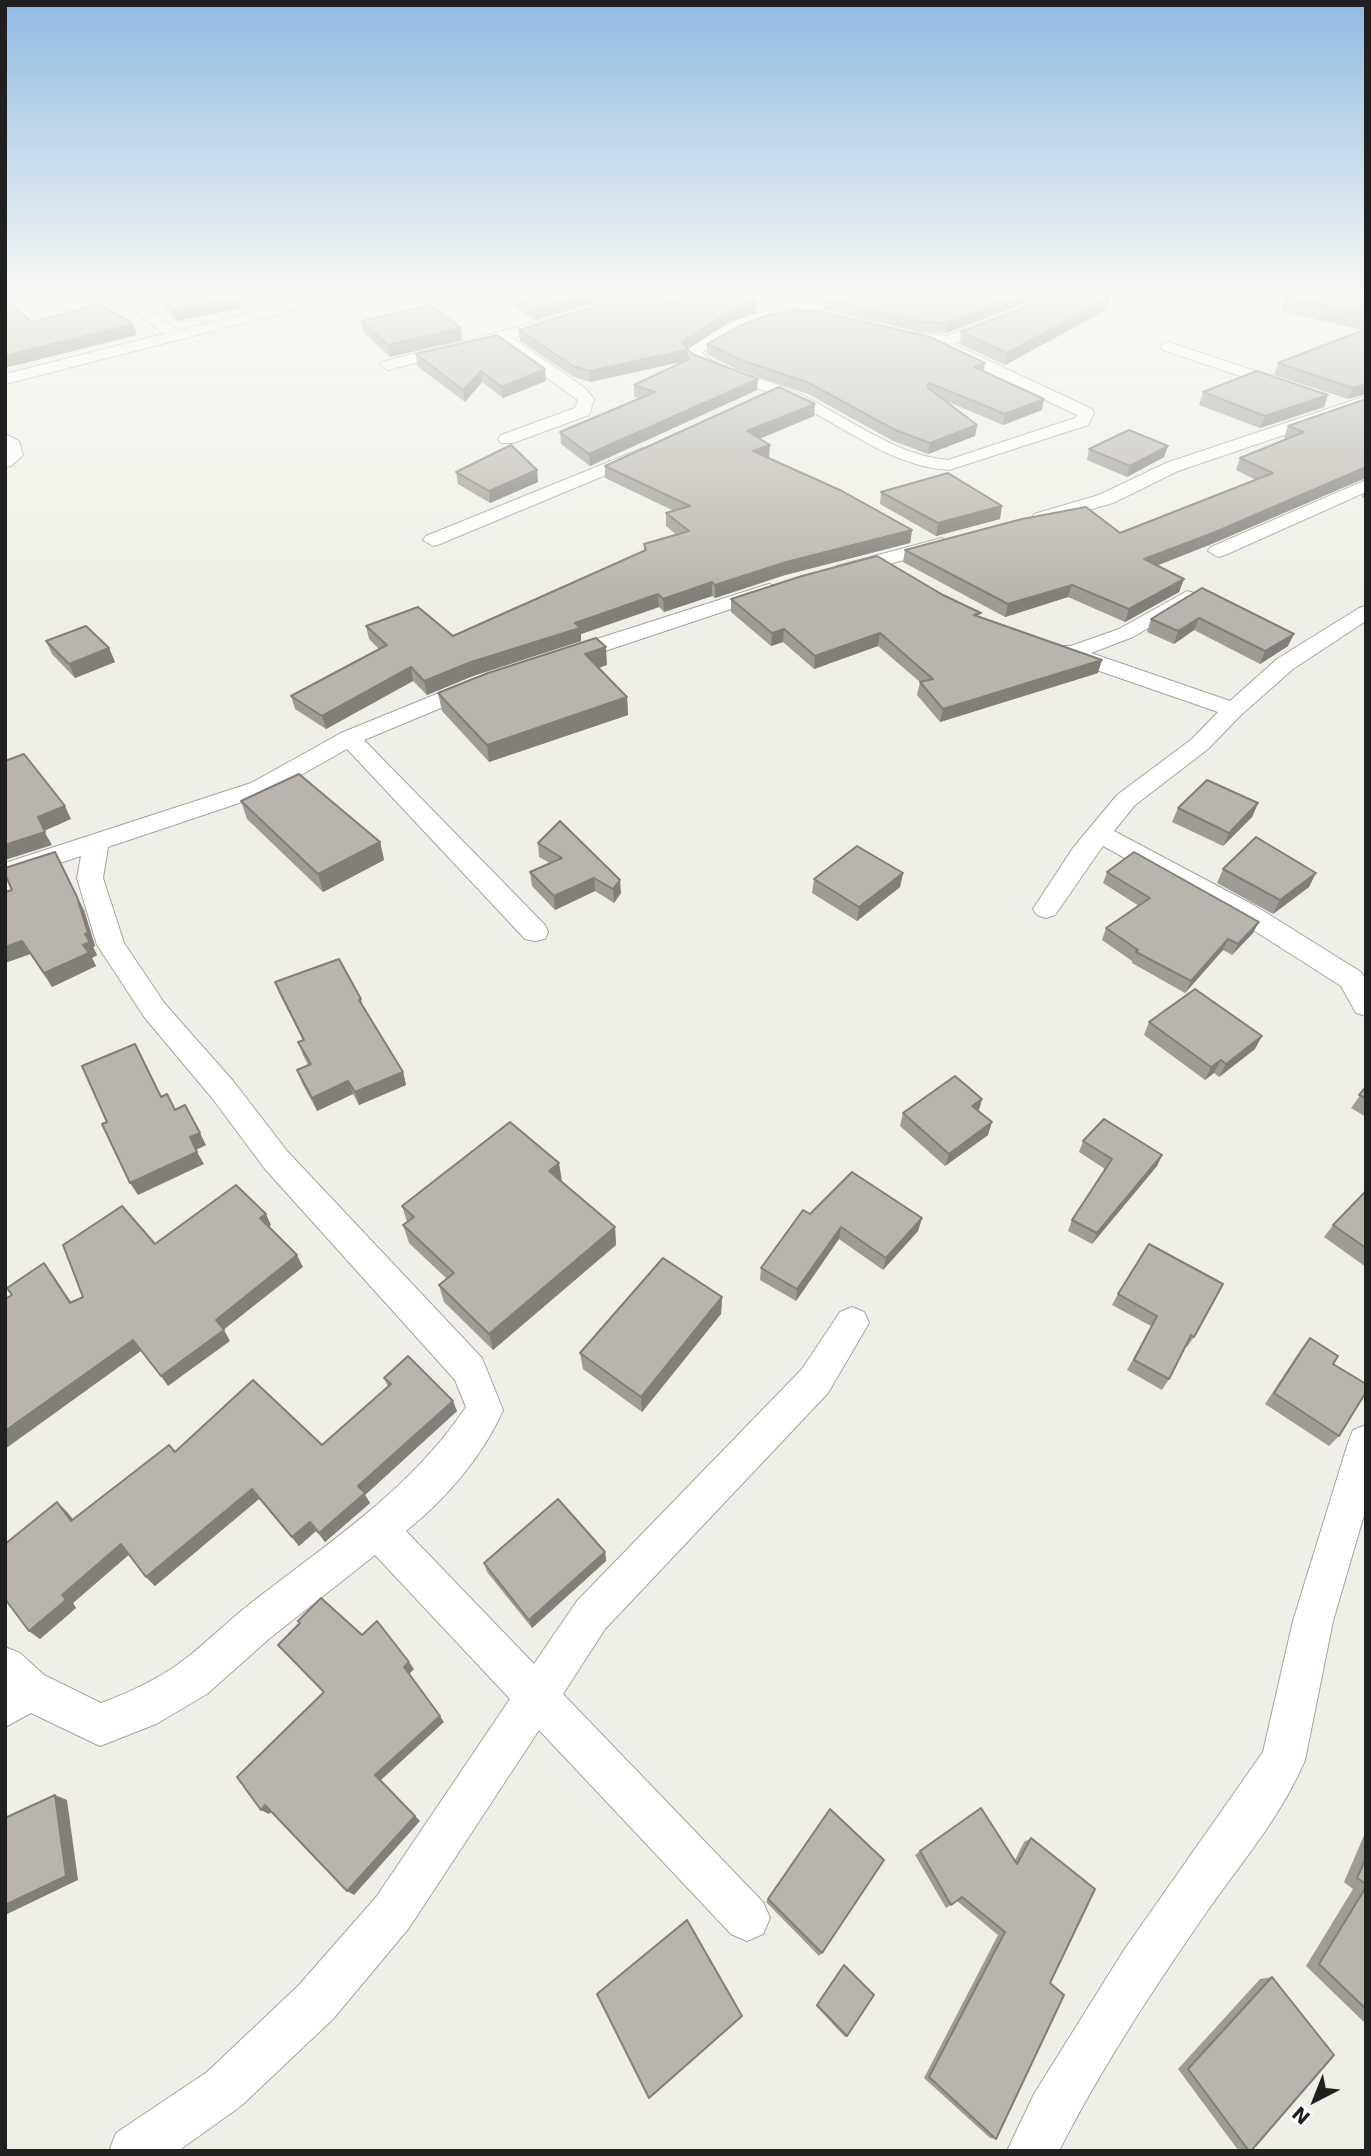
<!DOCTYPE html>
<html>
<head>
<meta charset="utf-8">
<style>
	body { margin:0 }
	#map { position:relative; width:1371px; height:2156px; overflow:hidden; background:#f0efe7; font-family:"DejaVu Sans",sans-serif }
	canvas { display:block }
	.frame { position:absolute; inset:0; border:7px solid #202020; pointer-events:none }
	.north { position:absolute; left:1280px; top:2065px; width:70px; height:70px; -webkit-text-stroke:5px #fff; paint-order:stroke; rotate:222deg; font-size:19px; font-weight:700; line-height:28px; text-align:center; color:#202020 }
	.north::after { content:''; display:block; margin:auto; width:24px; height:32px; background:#202020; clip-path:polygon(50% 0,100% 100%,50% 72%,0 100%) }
</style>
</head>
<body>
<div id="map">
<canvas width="1371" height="2156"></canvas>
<div class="frame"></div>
<div class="north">N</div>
</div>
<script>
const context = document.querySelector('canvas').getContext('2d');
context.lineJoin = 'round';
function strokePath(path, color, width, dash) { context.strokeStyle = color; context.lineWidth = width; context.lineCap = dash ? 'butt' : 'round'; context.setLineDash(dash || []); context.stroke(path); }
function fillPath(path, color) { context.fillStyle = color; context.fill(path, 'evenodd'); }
const minor = new Path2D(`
	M114 295H131L178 331 319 295H345L343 298 5 384V374L164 334Z
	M1055 295H1076L953 344 1092 409 1094 413 1088 425 949 470C890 466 850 429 798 405 764 389 728 378 693 363L685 353C704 328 773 303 804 310L806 313 804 316C769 325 730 326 702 353 716 368 756 377 776 384 834 405 888 455 948 460L1075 418 1077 415 942 351 940 348 942 345 898 341 890 336 898 331 947 336Z
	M557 317 565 322 562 325 512 338 585 388 594 399 589 415 513 443H501L498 439 501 435 575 408 578 400 497 342 388 370 380 365 382 362Z
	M1168 342 1294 384 1296 387 1288 392 1282 390 1163 350 1160 347 1163 344Z
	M1366 396V407L1178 471 1113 503 1041 524 1032 518 1034 514 1099 495 1166 463Z
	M5 434 19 441 23 455 11 466 5 467Z
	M643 448 649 449 652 453 649 457 440 544 433 546 423 540 426 536Z
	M1366 480V492L1225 555 1218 557 1208 551 1211 547Z
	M942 538 952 544 949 548 844 576 837 574 834 570 837 566Z
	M769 584 776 586 779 590 776 594 572 662H556L553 657 556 652Z
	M1187 591 1194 593 1197 597 1194 601 1133 637 1091 653 1230 701 1277 659 1359 608 1366 606V621L1293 669 1241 715 1208 749 1135 805 1114 831 1257 907 1361 972 1366 980V1016L1356 1013 1341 986 1239 921 1103 846 1055 915 1046 918 1037 915 1033 909 1073 848 1117 795 1192 739 1218 712 1056 656 1053 651 1056 646H1071L1119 629Z
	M476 678 484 680 487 685 484 690 364 740 545 925 548 932 545 939 535 941 525 939 347 749 269 793 108 847 103 878 124 943 165 1004 234 1082 287 1151 482 1358 503 1410C483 1456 445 1500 406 1531L534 1664 577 1601 802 1369 840 1312 852 1307 864 1312 869 1323 828 1393 605 1629 563 1694 763 1902 770 1918 763 1934 747 1941 731 1934 539 1730 409 1928 333 2019 241 2106 178 2151H109L116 2133 207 2072 299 1985 377 1896 510 1699 375 1555 270 1638 207 1694 156 1724 100 1746 31 1713 5 1727V1647L20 1653 44 1675 101 1703C128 1693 154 1681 177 1665 204 1646 228 1620 255 1600 331 1541 412 1488 466 1407L455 1380 265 1169 212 1098 145 1018 97 945 77 878 81 856 5 881V863L251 783 341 733Z
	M1366 1425V1508L1333 1621 1305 1760C1283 1813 1243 1861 1210 1907 1156 1985 1102 2066 1059 2151H1007L1034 2094 1124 1950 1263 1752 1293 1621 1348 1443 1353 1430Z`);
strokePath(minor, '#a4a4a4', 2);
fillPath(minor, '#fff');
fillPath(new Path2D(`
	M155 295H236L241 308 177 321Z
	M495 295H623L536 320Z
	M1047 295 946 333 919 332 822 309 823 299Z
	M1366 295V394L1348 399 1274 375 1278 363 1362 330 1281 311 1286 296Z
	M1110 298 1108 309 1005 365 960 344 961 332Z
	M670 303 756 313 730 322 688 349 692 354 757 390 590 466 561 444 560 432 640 398 634 397V385L683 361 590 382 574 377 520 341 519 330Z
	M361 321 462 340 390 357 363 332Z
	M707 344 983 371 1042 410 1003 425 946 401 977 425 975 436 928 454 893 441 808 394 738 370 707 354Z
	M416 354 546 381 503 398 482 382 465 402 417 366Z
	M1203 392 1324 407 1260 428 1199 405Z
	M1366 399V478L1209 545 1156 566 1184 579 1179 592 1125 622 1068 597 1005 617 903 562 905 550 1120 533 1256 480 1236 470 1240 458 1287 439 1284 438 1288 426Z
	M814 416 759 439 770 445 768 458 912 530 910 543 785 575 715 598 712 596 664 612 659 607 581 634V641L473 676 427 695 413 681 326 729 295 709 291 696 379 649 369 639 366 626 453 636 644 551V544L677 535 666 526V513L674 511 605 478V466Z
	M1168 446 1164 457 1127 477 1087 460 1089 449Z
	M537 470 538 482 490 503 458 484 456 472Z
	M1366 487V499L1362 497Z
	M881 492 1000 519 936 536 880 504Z
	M1202 588 1288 646 1260 664 1194 630 1174 644 1147 632 1151 619Z
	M731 599 980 617 1098 673 940 722 917 695 920 682 878 646 814 669 783 642 771 646 731 612Z
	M46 641 109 648 115 662 75 678 52 654Z
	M607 665 598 668 627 697 628 715 489 762 442 711 438 693Z
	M241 801 380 842 384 860 323 892 247 819Z
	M1258 803 1252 817 1223 846 1172 822 1178 808Z
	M538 843 621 893 614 903 595 891 555 910 532 886 530 872 550 863 539 857Z
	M1223 869 1309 887 1273 914 1217 883Z
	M1107 872 1253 933 1232 955 1223 950 1185 993 1132 963V961L1102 940 1106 928 1139 906 1103 883Z
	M903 873 900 887 857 921 812 893 814 879Z
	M5 892 84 910 95 946 93 947 97 955 92 958 96 966 52 987 30 954 5 963Z
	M275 982 361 999 363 1007 403 1072 406 1085 359 1105 353 1094 317 1111 302 1083 297 1070 308 1065 303 1055 298 1042 303 1040 280 995Z
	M1149 1022 1255 1049 1219 1077 1214 1073 1205 1080 1144 1035Z
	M1366 1087V1117L1351 1108Z
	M982 1099 979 1111 988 1135 945 1166 900 1126 903 1113Z
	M1083 1141 1162 1155 1157 1166 1092 1244 1068 1231 1072 1220 1105 1169 1079 1152Z
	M561 1181 615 1227 616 1245 493 1350 444 1302 439 1285 447 1279 409 1243 403 1225 407 1222 402 1206Z
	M1366 1191V1267L1324 1237 1333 1225Z
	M810 1214 922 1218 918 1231 883 1270 839 1239 796 1301 760 1280 761 1268Z
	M1118 1294 1194 1337 1187 1347 1185 1346 1169 1379 1162 1390 1127 1370 1151 1326 1112 1305Z
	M722 1297 721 1314 642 1412 583 1369 580 1353Z
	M1310 1338 1333 1364 1339 1436 1329 1446 1265 1404 1301 1349Z
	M384 1378 457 1411 365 1495 370 1503 325 1542 316 1531 299 1546 259 1499 155 1586 146 1577 129 1554 73 1603 76 1608 40 1639 29 1631 57 1502 67 1512 73 1520 175 1452 322 1445 388 1387Z
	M605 1552 606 1561 532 1628 487 1572 484 1563Z
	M1366 1831V2024L1306 1966 1353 1889 1344 1882Z
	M1031 1838 1050 1983 996 2139 990 2138 924 2078 998 1935 957 1901 946 1908 915 1855 920 1851 1015 1860 1024 1842Z
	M768 1899 822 1953 819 1956 766 1902Z
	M844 1965 847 2036 845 2037 816 2006Z
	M1272 1977 1251 2151 1238 2150 1178 2069 1260 1979Z`), '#9f9c95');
fillPath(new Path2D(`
	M582 295H623L536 320 535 309Z
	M1021 295H1047L946 333 947 323Z
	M238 298 241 308 177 321 174 311Z
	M1110 298 1108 309 1005 365 1007 353Z
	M756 302V313L730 322 686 350V361L590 382 589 371 682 342 730 311Z
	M133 324 137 335 5 368V356Z
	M461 328 462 340 390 357 388 345Z
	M985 363 983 373 974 367Z
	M545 369 546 381 503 398 502 387Z
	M481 371 482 382 465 402 463 390Z
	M758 379 757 390 590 466 589 454Z
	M1366 384V394L1348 399 1353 388Z
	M1328 395 1324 407 1260 428 1265 416Z
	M1044 399 1042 410 1003 425 1005 414Z
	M815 404 814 416 747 444V431Z
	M977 425 975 436 928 454 930 443Z
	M770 445 769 458 752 463 753 451Z
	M1168 446 1164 457 1127 477 1130 466Z
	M1366 467 1365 478 1209 545 1140 572 1144 559Z
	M537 470 538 482 490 503 489 491Z
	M1002 506 1000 519 936 536 938 523Z
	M912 530 910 543 785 575 715 598V585L786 562Z
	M1184 579 1179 592 1125 622 1129 609Z
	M712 582V596L664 612 663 599Z
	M1072 585 1068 597 1005 617 1008 604Z
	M658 594 659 607 581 634V641L473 676 427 695 424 681 575 623Z
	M1199 618 1194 630 1174 644 1178 631Z
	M784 629 783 642 771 646 772 633Z
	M880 633 878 646 814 669 815 656Z
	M1294 634 1288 646 1260 664 1265 651Z
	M606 647 607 665 587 672 585 654Z
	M109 648 115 662 75 678 69 664Z
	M1102 660 1098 673 940 722 943 709Z
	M411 667 413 681 326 729 322 716Z
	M627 697 628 715 489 762 487 745Z
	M1258 803 1252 817 1223 846 1229 833Z
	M65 806 71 819 44 831 52 845 5 860V845L38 817Z
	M380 842 384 860 323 892 318 874Z
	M55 852 84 910 95 946 93 947 97 955 92 958 96 966 52 987 44 973 83 945 85 934Z
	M903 873 900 887 857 921 859 907Z
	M1316 873 1309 887 1273 914 1280 900Z
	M594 878 595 891 555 910 554 896Z
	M620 880 621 893 614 903 613 889Z
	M1259 922 1253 933 1232 955 1238 944Z
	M1228 939 1223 950 1185 993 1191 981Z
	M22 941 30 954 5 963V947Z
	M1262 1036 1255 1049 1219 1077 1226 1064Z
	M1221 1060 1214 1073 1205 1080 1211 1067Z
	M403 1072 406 1085 359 1105 355 1092Z
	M348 1081 353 1094 317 1111 312 1098Z
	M982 1099 978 1112 972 1106Z
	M992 1122 988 1135 945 1166 949 1154Z
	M200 1133 206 1145 196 1150 190 1137Z
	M197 1152 204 1164 138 1195 130 1183Z
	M1162 1155 1157 1166 1092 1244 1097 1233Z
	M559 1163 562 1181 549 1171Z
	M266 1214 271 1225 265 1230 260 1218Z
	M922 1218 918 1231 883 1270 886 1258Z
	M615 1227 616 1245 493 1350 489 1334Z
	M841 1227 839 1239 796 1301 797 1289Z
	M297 1255 303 1267 222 1331 216 1320Z
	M44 1263 53 1275 79 1314 70 1303Z
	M722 1297 721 1314 642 1412 641 1397Z
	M224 1330 230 1341 168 1386 161 1376Z
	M133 1340 141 1351 5 1449V1431Z
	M453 1401 457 1411 365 1495 370 1503 325 1542 319 1533 358 1486Z
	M252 1489 259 1499 155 1586 146 1577Z
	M57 1502 67 1512 82 1530 71 1521Z
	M310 1522 316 1531 299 1546 292 1537Z
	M121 1544 131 1553 73 1603 76 1608 40 1639 29 1631 62 1595Z
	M605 1552 606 1561 532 1628 529 1620Z
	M409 1662 414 1669 409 1674 404 1667Z
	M440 1716 444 1722 381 1780 420 1821 354 1895 347 1891 375 1775Z
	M55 1795 67 1800 78 1880 5 1915V1905Z
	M265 1805 273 1810 269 1814 261 1810Z`), '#827f79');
const building = new Path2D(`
	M161 295H236L238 298 174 311Z
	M513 295H582L535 309Z
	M631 295H656L670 303 692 295H739L756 302 730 311 682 342 692 354 758 379 589 454 560 432 655 392 634 385 689 359 686 350 589 371 573 366 519 330Z
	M834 295H1021L947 323 921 322 823 299Z
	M1056 295H1101L1110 298 1007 353 961 332Z
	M1287 295H1366V315L1286 296Z
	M5 300 32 322 100 304 133 324 5 356Z
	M431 305 461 328 388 345 361 321Z
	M794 310 819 311 930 337 985 363 974 367 1044 399 1005 414 929 383 927 387 977 425 930 443 895 430 809 383 739 359 707 344 737 327 768 315Z
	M1366 329V384L1353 388 1278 363Z
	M497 335 545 369 502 387 481 371 463 390 416 354Z
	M1257 371 1328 395 1265 416 1203 392Z
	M779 387 815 404 747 431 770 445 753 451 842 491 912 530 786 562 715 585 712 582 663 599 658 594 575 623 580 628 471 662 424 681 411 667 322 716 291 696 387 645 366 626 418 607 453 636 646 550 644 544 689 531 666 513 690 506 605 466Z
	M1366 399V467L1213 533 1144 559 1184 579 1129 609 1072 585 1008 604 905 550 1022 519 1086 507 1120 533 1273 473 1240 458 1304 432 1288 426Z
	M1129 430 1168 446 1130 466 1089 449Z
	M511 445 537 470 489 491 456 472Z
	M948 473 1002 506 938 523 881 492Z
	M877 556 943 595 981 613 974 615 1102 660 943 709 920 682 933 679 880 633 815 656 784 629 772 633 731 599 802 576Z
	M1202 588 1294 634 1265 651 1199 618 1178 631 1151 619Z
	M86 626 109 648 69 664 46 641Z
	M596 638 606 647 585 654 627 697 487 745 438 693 488 673Z
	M24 754 65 806 38 817 45 832 5 845V761Z
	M299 774 380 842 318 874 241 801Z
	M1207 780 1258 803 1229 833 1178 808Z
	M560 821 620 880 613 889 594 878 554 896 530 872 562 858 538 843Z
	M1256 837 1316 873 1280 900 1223 869Z
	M857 846 903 873 859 907 814 879Z
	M55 852 77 897 88 933 85 934 90 942 83 945 89 953 44 973 22 941 5 947V892L12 890 5 874V868Z
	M1134 852 1259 922 1238 944 1228 939 1191 981 1136 952 1138 950 1106 928 1150 898 1107 872Z
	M339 959 361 999 359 1000 403 1072 355 1092 348 1081 312 1098 297 1070 311 1064 298 1042 304 1040 275 982Z
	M1195 989 1262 1036 1226 1064 1221 1060 1211 1067 1149 1022Z
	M135 1044 161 1097 167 1094 175 1110 185 1105 200 1133 190 1137 197 1152 130 1183 102 1124 107 1122 82 1066Z
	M955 1076 982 1099 972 1106 992 1122 949 1154 903 1113Z
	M1366 1087V1098L1359 1095Z
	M1104 1119 1162 1155 1097 1233 1072 1220 1112 1159 1083 1141Z
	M510 1122 559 1163 549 1171 615 1227 489 1334 439 1285 454 1273 403 1225 414 1217 402 1206Z
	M852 1172 922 1218 886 1258 841 1227 797 1289 761 1268 803 1210 810 1214Z
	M236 1185 266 1214 260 1218 297 1255 216 1320 224 1330 161 1376 133 1340 5 1431V1299L12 1295 7 1288 44 1263 70 1303 83 1297 63 1245 122 1206 155 1244Z
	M1366 1191V1248L1333 1225Z
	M1149 1244 1223 1284 1194 1337 1191 1335 1169 1379 1134 1360 1157 1316 1118 1294Z
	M663 1258 722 1297 641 1397 580 1353Z
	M1310 1338 1338 1356 1333 1364 1366 1384V1392L1339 1436 1274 1393Z
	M408 1356 453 1401 358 1486 365 1493 319 1533 310 1522 292 1537 252 1489 146 1577 121 1544 62 1595 66 1600 29 1631 5 1599V1544L57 1502 71 1521 169 1445 175 1452 253 1380 322 1445 391 1384 384 1378Z
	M558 1499 605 1552 529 1620 484 1563Z
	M321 1598 362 1635 377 1621 409 1662 404 1667 440 1716 375 1775 415 1816 347 1891 265 1805 261 1810 237 1777 324 1692 278 1645 300 1623 298 1621Z
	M55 1795 66 1876 5 1905V1818Z
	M981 1808 1017 1864 1031 1838 1095 1889 1050 1983 1064 1995 996 2139 929 2077 1005 1932 962 1897 951 1905 920 1851Z
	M830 1809 884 1860 822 1953 768 1899Z
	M1366 1858V1884L1357 1878Z
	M1366 1887V2009L1319 1964Z
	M687 1920 742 2016 649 2098 597 1994Z
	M844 1965 874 1995 847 2036 817 2005Z
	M1272 1977 1334 2055 1251 2151H1249L1188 2069Z`);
fillPath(building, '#b9b5ad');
strokePath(building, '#827f79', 2);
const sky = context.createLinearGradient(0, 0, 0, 597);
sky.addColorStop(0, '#8fbbe2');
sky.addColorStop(0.49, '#f8f8f4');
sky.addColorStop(1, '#f8f8f400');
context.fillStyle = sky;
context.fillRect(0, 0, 1371, 597);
</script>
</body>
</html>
